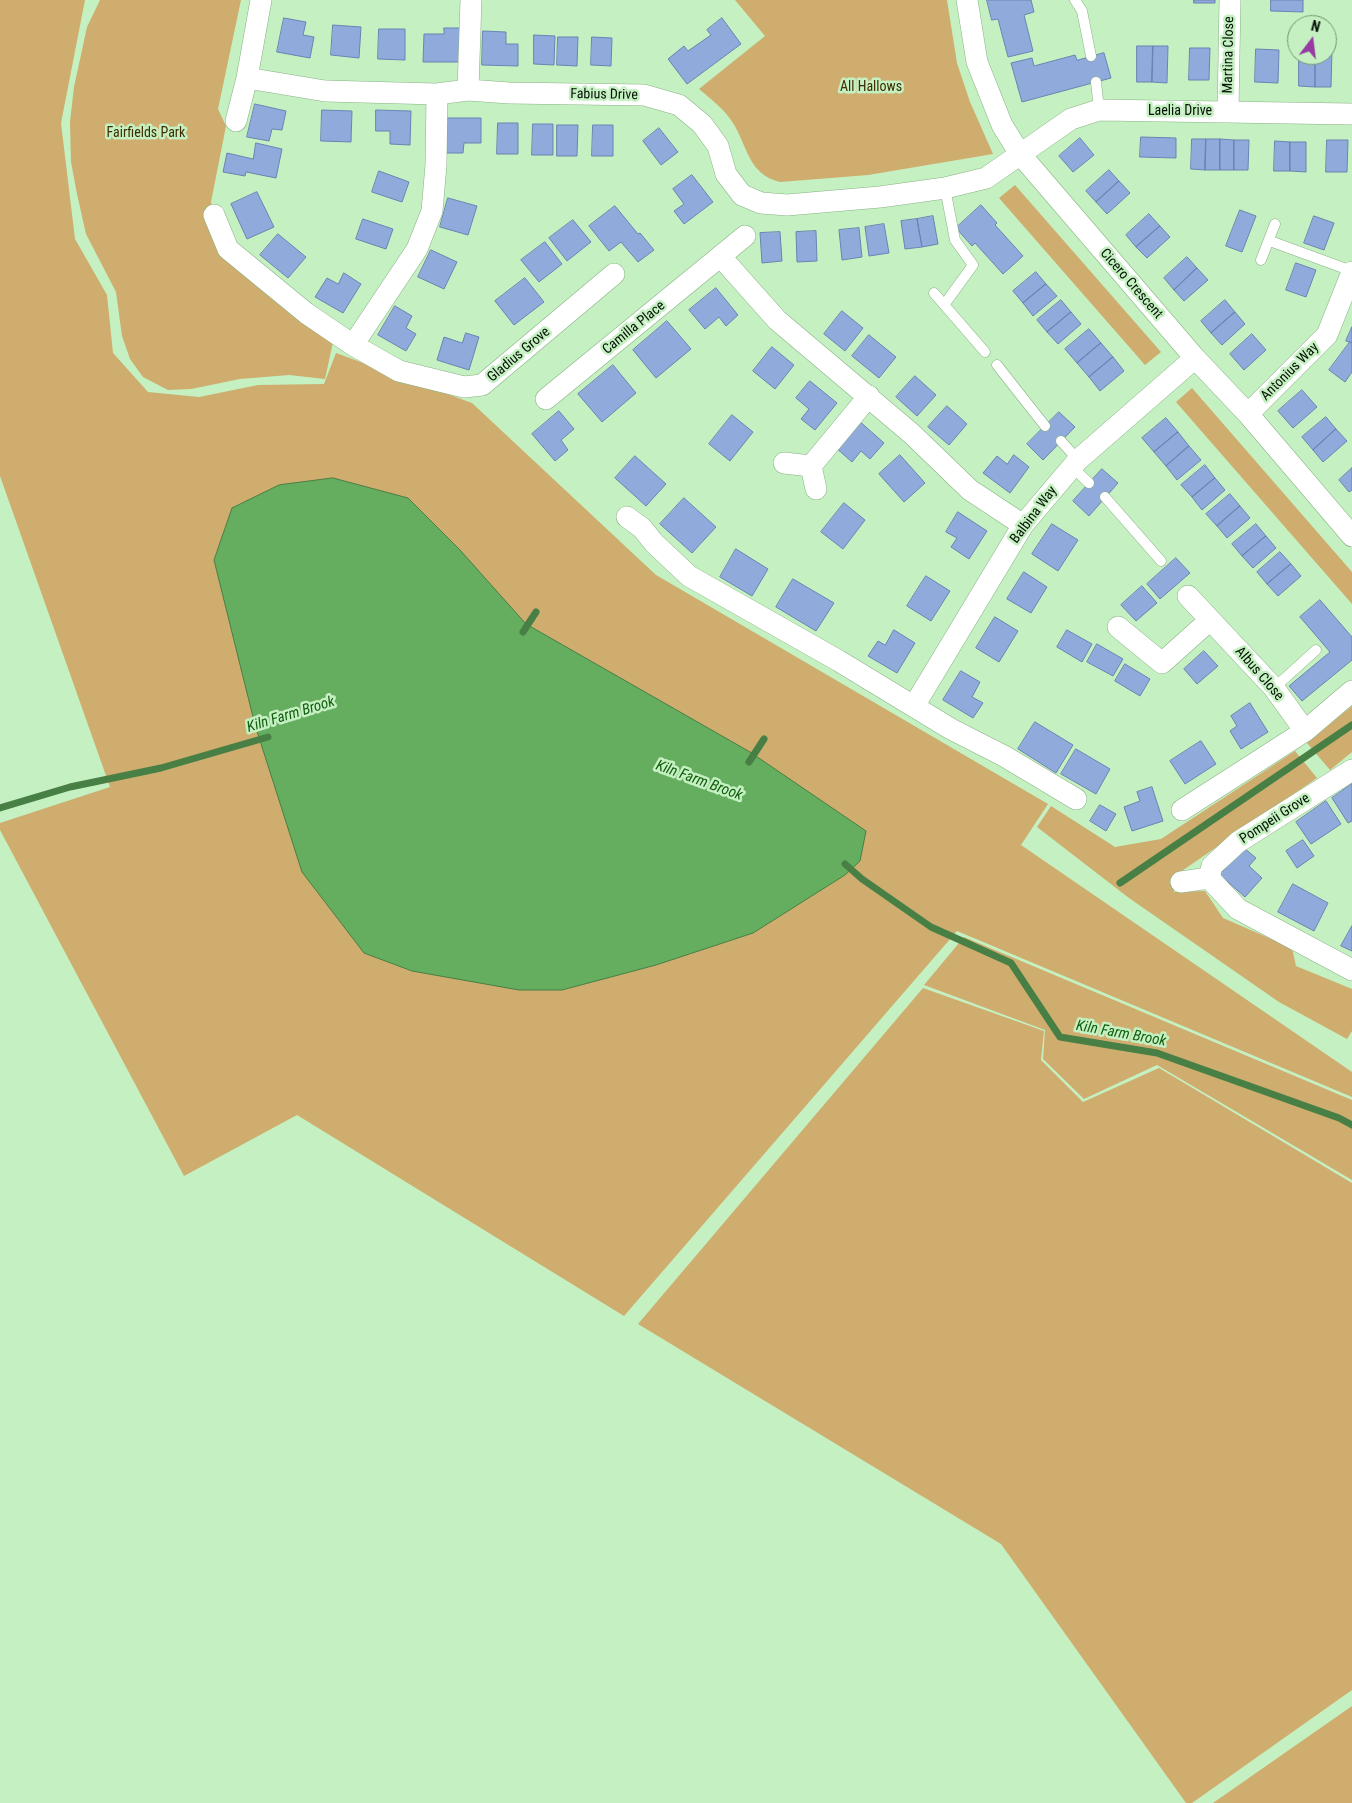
<!DOCTYPE html>
<html>
<head>
<meta charset="utf-8">
<style>
	body { margin:0 }
	#map { position:relative; width:1352px; height:1803px; overflow:hidden; background:#c5f0c1; font-family:"Roboto Condensed",sans-serif }
	canvas { display:block }
	.north { position:absolute; left:1287px; top:15px; width:50px; height:50px; box-sizing:border-box; background:#c5f0c1; border:1px solid #779675; border-radius:50%; rotate:15deg; font-size:14px; font-weight:700; line-height:20px; text-align:center; color:#031003 }
	.north::after { content:''; display:block; margin:auto; width:18px; height:22px; background:#973aa4; clip-path:polygon(50% 0,100% 100%,50% 72%,0 100%) }
</style>
</head>
<body>
<div id="map">
<canvas width="1352" height="1803"></canvas>
<div class="north">N</div>
</div>
<script>
const context = document.querySelector('canvas').getContext('2d');
context.lineJoin = 'round';
function fillPath(path, color) { context.fillStyle = color; context.fill(path, 'evenodd'); }
function strokePath(path, color, width, dash) { context.strokeStyle = color; context.lineWidth = width; context.lineCap = dash ? 'butt' : 'round'; context.setLineDash(dash || []); context.stroke(path); }
function drawText(font, color, halo, rows, align = 'center') {
  context.font = font + ' "Roboto Condensed",sans-serif'; context.lineWidth = 5; context.setLineDash([]); context.textBaseline = 'middle'; context.strokeStyle = halo; context.fillStyle = color; for (const [text, x, y, turn = 0] of rows) {
    context.save(); context.translate(x, y); context.rotate((+turn || 0) * Math.PI / 180); context.textAlign = isNaN(turn) ? turn : align; if (halo) context.strokeText(text, 0, 0); context.fillText(text, 0, 0); context.restore();
  }
}
fillPath(new Path2D(`
	M0 0H85L61 123 75 239 107 295 113 353 148 392 199 397 258 385 324 384 336 353 472 403 656 575 1048 804 1021 845 1352 1072V1097L957 931 624 1316 297 1115 184 1176 0 830V823L110 787 0 476Z
	M100 0H241L218 109 226 126 211 202 214 215 228 249 335 333 325 379 289 375 240 379 191 389 168 390 143 377 130 359 122 336 116 292 86 234 77 194 71 162 70 122 74 87 87 27Z
	M735 0H947L957 63 970 102 993 154 868 175 780 182C748 174 748 147 733 123 725 110 711 99 699 89L765 36Z
	M1015 185 1161 352 1145 365 999 198Z
	M1192 388 1352 572V604L1176 402Z
	M1352 706V752L1330 770 1307 743Z
	M1295 751 1317 778 1173 877 1174 892 1205 891 1223 918 1292 948 1296 966 1352 989V1031L1347 1039 1279 1002 1129 898 1037 827 1051 806 1115 847 1161 839Z
	M964 937 1352 1100V1180L1157 1065 1084 1099 1043 1059 1045 1030 924 985Z
	M923 988 1044 1031 1041 1060 1083 1102 1159 1068 1352 1183V1690L1192 1803H1186L1001 1544 638 1324Z
	M1352 1706V1803H1213Z`), '#cead6e');
const water = new Path2D(`
	M333 478 408 498 460 550 526 624 750 752 866 831 860 861 845 875 753 933 656 965 562 990H519L412 971 364 953 302 872 255 725 214 560 232 508 279 485Z`);
fillPath(water, '#65ae60');
strokePath(water, '#487f44', 1);
strokePath(new Path2D(`
	M523 632 536 612
	M749 762 764 739
	M0 808 70 787 161 768 268 737
	M845 864 862 879 931 927 1011 963 1060 1037 1157 1053 1339 1118 1352 1125
	M1120 883 1352 725`), '#487f44', 7);
const building = new Path2D(`
	M987 0H1031L1034 12 1024 15 1033 51 1008 57 998 19 992 20Z
	M1194 0H1215V3H1194Z
	M1271 0H1303V12L1271 11Z
	M284 18 306 22 303 35 314 37 310 58 277 52Z
	M722 18 741 44 687 84 668 59 684 46 688 51 711 35 707 30Z
	M333 25 361 27 359 58 331 55Z
	M444 28H460V62H423L424 34H444Z
	M379 29H405V60L378 59Z
	M483 31 506 32V44H518V66L482 65Z
	M534 35 555 36 554 65 534 64Z
	M558 37H578L577 66 557 65Z
	M592 37 612 38 611 66 591 65Z
	M1137 46H1153L1152 82H1137Z
	M1153 46H1168L1167 83 1152 82Z
	M1190 48H1210L1209 80H1189Z
	M1256 49 1279 50 1278 83 1255 82Z
	M1327 49H1332L1331 87H1315V55H1327Z
	M1104 53 1111 78 1022 102 1011 63 1032 58 1034 66 1075 55 1077 60Z
	M1299 55H1315V87L1299 86Z
	M255 104 286 111 282 130 272 129 269 141 247 137Z
	M322 110 352 111 351 142 321 141Z
	M376 110 411 111 410 145 390 144V131H376Z
	M447 118H481V143H464L463 153H447Z
	M498 123H518V154H497Z
	M533 124H553V155H532Z
	M557 125H578L577 156H557Z
	M593 125H613V156H592Z
	M659 128 678 152 661 165 643 141Z
	M1141 137 1176 138V158L1140 157Z
	M1080 138 1094 155 1073 172 1059 156Z
	M1192 139H1206L1205 170 1191 169Z
	M1206 139H1220V170H1205Z
	M1220 139 1234 140V170H1220Z
	M1234 140H1249L1248 170H1234Z
	M1327 140H1348L1347 172H1326Z
	M1275 141 1290 142V171H1274Z
	M1290 142H1306V172L1290 171Z
	M256 143 282 149 276 178 246 172 245 176 223 172 227 153 253 159Z
	M1109 170 1119 181 1096 202 1086 191Z
	M379 171 409 182 402 202 372 192Z
	M692 175 713 202 684 224 674 211 684 204 673 189Z
	M1119 181 1130 193 1107 214 1096 202Z
	M257 192 274 227 247 239 231 204Z
	M448 198 477 206 468 235 440 227Z
	M981 205 997 223 995 225 1023 256 1003 274 975 243 972 246 956 228Z
	M615 206 638 234 640 233 654 250 638 262 621 242 609 251 589 226Z
	M1240 210 1256 216 1242 252 1226 246Z
	M1149 214 1160 226 1136 247 1126 235Z
	M933 216 938 244 922 247 917 219Z
	M1314 216 1334 223 1324 250 1304 243Z
	M363 219 393 229 386 249 356 239Z
	M917 219 922 247 905 249 901 221Z
	M573 220 591 242 567 261 549 238Z
	M884 224 889 253 869 256 865 227Z
	M1160 226 1170 237 1147 258 1136 247Z
	M859 228 862 257 842 260 839 230Z
	M816 231 817 261 797 262 796 232Z
	M780 232 782 261 762 263 760 233Z
	M278 234 306 257 288 278 260 255Z
	M545 242 562 264 539 282 521 260Z
	M431 250 457 262 444 289 418 277Z
	M1187 257 1197 268 1174 290 1164 278Z
	M1296 263 1316 270 1306 297 1286 290Z
	M1197 268 1208 280 1184 301 1174 290Z
	M1036 272 1046 284 1023 303 1013 291Z
	M344 273 361 284 343 313 315 297 327 278 338 284Z
	M525 278 544 302 514 325 495 301Z
	M1046 284 1057 296 1033 316 1023 303Z
	M716 288 738 315 726 326 719 317 705 329 689 310Z
	M1061 300 1071 312 1047 332 1037 320Z
	M1225 300 1235 312 1211 333 1201 321Z
	M395 306 412 316 406 328 416 334 406 351 378 335Z
	M842 311 863 328 845 351 824 334Z
	M1071 312 1081 324 1058 344 1047 332Z
	M1235 312 1245 324 1222 345 1211 333Z
	M667 321 691 349 656 378 633 350Z
	M1352 327V343L1346 341Z
	M1089 329 1101 343 1077 363 1065 349Z
	M466 333 479 337 469 370 437 360 444 337 462 343Z
	M1252 334 1266 350 1244 370 1230 354Z
	M869 335 896 357 879 378 852 356Z
	M1350 342 1352 343V372L1345 382 1329 370Z
	M1101 343 1113 357 1089 377 1077 363Z
	M772 347 794 365 775 389 753 371Z
	M1113 357 1124 371 1100 391 1089 377Z
	M613 365 636 393 602 422 578 394Z
	M915 376 936 395 917 416 896 397Z
	M810 381 837 403 815 430 801 419 809 409 796 398Z
	M1302 390 1317 407 1293 428 1278 411Z
	M947 406 967 424 949 445 928 427Z
	M559 411 574 429 561 440 568 450 555 461 532 434Z
	M1059 412 1075 427 1043 460 1027 444Z
	M732 415 753 432 730 461 709 444Z
	M1326 417 1336 429 1313 450 1302 437Z
	M1166 418 1178 432 1154 452 1142 438Z
	M858 420 884 443 870 459 861 451 852 462 835 447Z
	M1336 429 1347 441 1323 462 1313 450Z
	M1178 432 1189 446 1166 466 1154 452Z
	M1189 446 1201 460 1177 480 1166 466Z
	M900 455 925 483 904 502 879 474Z
	M1014 455 1029 467 1010 493 983 473 997 456 1007 464Z
	M635 456 666 484 646 506 615 478Z
	M1205 465 1215 478 1192 497 1181 485Z
	M1352 468V490L1349 492 1339 480Z
	M1102 469 1118 483 1089 516 1073 501Z
	M1215 478 1225 490 1202 510 1192 497Z
	M1230 494 1240 506 1217 526 1206 514Z
	M684 498 716 527 692 553 660 524Z
	M844 503 865 520 843 549 821 532Z
	M1240 506 1250 518 1227 538 1217 526Z
	M958 512 987 531 969 559 951 547 957 538 946 532Z
	M1052 524 1078 540 1058 571 1032 554Z
	M1256 524 1266 536 1242 556 1232 544Z
	M1266 536 1276 548 1253 568 1242 556Z
	M736 549 768 569 752 596 720 577Z
	M1280 552 1291 564 1267 584 1257 572Z
	M1176 558 1190 573 1160 599 1147 584Z
	M1291 564 1301 576 1278 596 1267 584Z
	M1024 572 1047 587 1031 613 1007 599Z
	M926 576 950 591 931 621 907 606Z
	M793 579 834 603 816 631 776 607Z
	M1142 586 1157 603 1136 621 1121 605Z
	M1320 600 1352 637V660L1302 701 1289 686 1330 652 1300 617Z
	M995 617 1018 631 999 662 976 648Z
	M894 630 915 643 897 673 868 656 878 641 885 645Z
	M1067 630 1092 644 1082 662 1057 647Z
	M1097 644 1123 659 1113 676 1087 662Z
	M1204 651 1218 666 1197 684 1184 669Z
	M1125 664 1150 679 1140 696 1115 681Z
	M961 671 980 682 972 697 983 703 973 718 943 700Z
	M1250 703 1268 732 1241 749 1230 731 1237 726 1231 716Z
	M1035 722 1073 745 1056 773 1018 749Z
	M1201 741 1216 764 1185 784 1170 761Z
	M1076 749 1110 769 1096 794 1061 774Z
	M1352 784V821L1348 823 1332 798Z
	M1152 787 1163 821 1132 831 1124 807 1140 801 1137 792Z
	M1326 801 1341 824 1311 844 1296 822Z
	M1100 805 1116 814 1106 831 1090 821Z
	M1303 840 1314 856 1297 868 1286 851Z
	M1244 848 1256 858 1249 866 1262 878 1245 897 1220 875Z
	M1293 884 1328 903 1314 931 1278 912Z
	M1352 926V951L1341 946Z`);
fillPath(building, '#90aadc');
strokePath(building, '#6a83b2', 1);
const service = new Path2D(`
	M1075 0 1082 11 1091 56
	M1096 82 1099 110
	M1270 241 1352 271
	M1261 260 1275 224
	M934 293 985 352
	M944 305 973 265 955 240 945 188
	M997 365 1045 426
	M1061 441 1078 460
	M1072 467 1089 483
	M1105 497 1161 561
	M1274 688 1316 650`);
const minor = new Path2D(`
	M967 0 977 62 1002 125 1020 154 1195 358 1248 414 1352 536
	M247 78 325 91 437 94 468 90 509 93 644 95 679 105 702 124 718 146 726 174 742 195 761 203 787 205 880 197 945 188 986 178 1071 119 1099 110 1352 114
	M468 90 471 0
	M1228 111 1230 0
	M236 121 247 78 261 0
	M214 215 228 249 306 313 353 345 399 371 464 387 482 385 614 274
	M721 257 777 320 912 434 970 490 1023 525
	M353 345 417 249 432 211 436 165 437 94
	M546 399 745 236
	M1248 414 1327 335 1352 272
	M784 463 811 466 816 489
	M811 466 869 396
	M627 517 642 528 654 543 689 576 839 661 951 729 1004 756 1076 799
	M1188 596 1274 688 1305 731
	M1118 627 1162 663 1210 620
	M914 706 1023 525 1078 460 1195 358
	M1352 770 1238 842 1212 866 1209 878 1238 909 1352 970
	M1182 810 1305 731 1352 691
	M1181 882 1209 878`);
strokePath(service, '#88b184', 11);
strokePath(minor, '#88b184', 22);
strokePath(service, '#fff', 10);
strokePath(minor, '#fff', 21);
drawText('14px', '#031003', '#c5f0c1', [
	["Martina Close",1229,55,-89],
	["Fabius Drive",604,95,1],
	["Laelia Drive",1180,111],
	["Cicero Crescent",1131,284,49],
	["Camilla Place",634,328,-39],
	["Gladius Grove",519,355,-40],
	["Antonius Way",1290,372,-45],
	["Balbina Way",1034,515,-53],
	["Albus Close",1259,674,49],
	["Pompeii Grove",1275,819,-33]
]);
drawText('14px', '#3f2b00', '#c5f0c1', [
	["All Hallows",871,87],
	["Fairfields Park",146,133]
]);
drawText('italic 15px', '#125e10', '#c5f0c1', [
	["Kiln Farm Brook",291,715,-17],
	["Kiln Farm Brook",699,781,20],
	["Kiln Farm Brook",1121,1034,10]
]);
</script>
</body>
</html>
